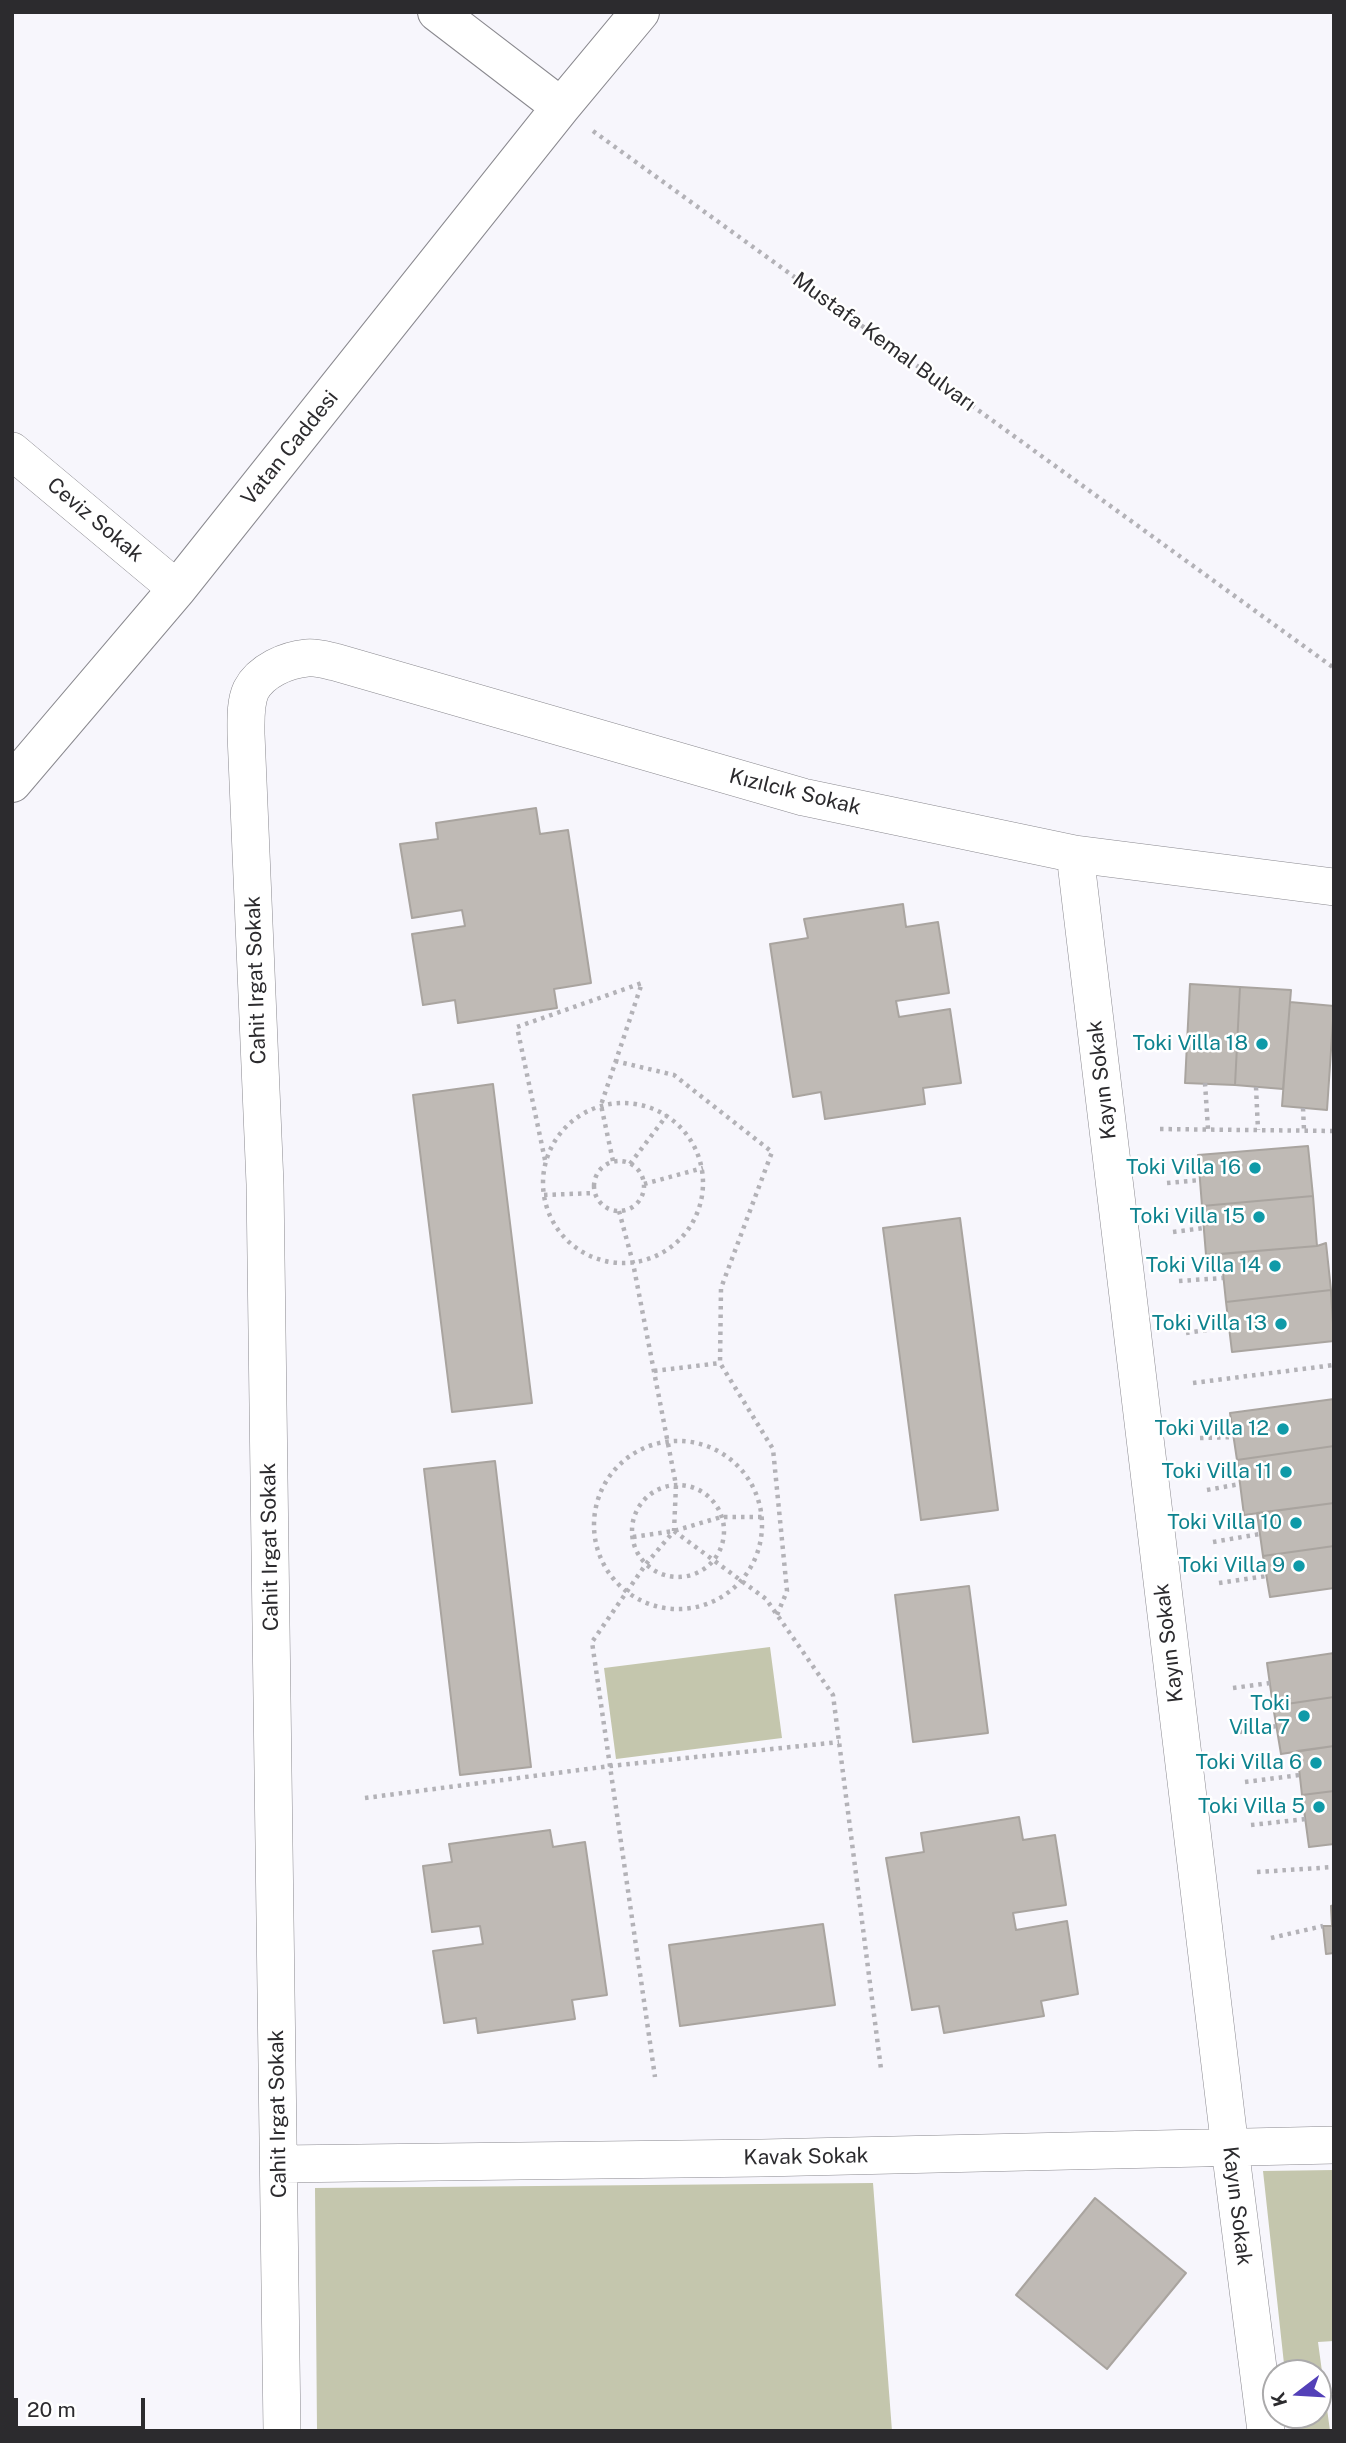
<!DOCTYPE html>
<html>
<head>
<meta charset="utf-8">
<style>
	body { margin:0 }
	#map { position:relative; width:1346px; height:2443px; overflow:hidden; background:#f7f6fc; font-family:"Public Sans",sans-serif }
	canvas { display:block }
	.frame { position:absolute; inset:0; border:14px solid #2c2b2e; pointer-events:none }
	.north { position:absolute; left:1262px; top:2359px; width:70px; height:70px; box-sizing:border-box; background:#fff; border:2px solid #abaaab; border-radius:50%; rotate:253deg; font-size:19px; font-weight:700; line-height:28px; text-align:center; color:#2c2b2e }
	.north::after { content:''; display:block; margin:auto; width:24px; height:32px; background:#5340b8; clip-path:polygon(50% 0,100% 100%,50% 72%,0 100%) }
	.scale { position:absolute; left:14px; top:2398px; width:131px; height:32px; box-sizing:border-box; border:4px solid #2c2b2e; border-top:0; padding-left:9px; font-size:21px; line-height:24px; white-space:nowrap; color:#2c2b2e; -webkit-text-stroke:5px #fff; paint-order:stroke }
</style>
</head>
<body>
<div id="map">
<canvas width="1346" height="2443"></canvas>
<div class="frame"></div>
<div class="north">K</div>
<div class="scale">20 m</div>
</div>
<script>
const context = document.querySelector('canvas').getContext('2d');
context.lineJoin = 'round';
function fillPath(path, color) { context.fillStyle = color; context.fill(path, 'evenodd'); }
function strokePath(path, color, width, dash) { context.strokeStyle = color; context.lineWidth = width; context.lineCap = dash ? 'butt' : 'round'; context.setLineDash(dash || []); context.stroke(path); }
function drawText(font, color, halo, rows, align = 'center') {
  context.font = font + ' "Public Sans",sans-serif'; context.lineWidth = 5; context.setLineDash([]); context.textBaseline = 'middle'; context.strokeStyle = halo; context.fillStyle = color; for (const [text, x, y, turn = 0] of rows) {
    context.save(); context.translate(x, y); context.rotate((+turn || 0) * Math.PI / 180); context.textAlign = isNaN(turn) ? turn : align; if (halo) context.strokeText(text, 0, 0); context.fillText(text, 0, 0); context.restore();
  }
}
fillPath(new Path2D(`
	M770 1647 782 1738 616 1759 604 1668Z
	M1334 2170V2341L1318 2342 1330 2431H1292L1290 2415H1318V2373H1285L1263 2171Z
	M873 2183 892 2431H317L315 2188Z`), '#c4c6ad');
const building = new Path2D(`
	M536 808 540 834 568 830 591 983 554 989 557 1008 458 1023 455 1000 423 1005 412 934 465 926 462 910 412 918 400 844 438 839 436 823Z
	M903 904 906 927 938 922 949 993 896 1001 899 1017 950 1009 961 1083 923 1088 925 1104 825 1119 821 1092 793 1097 770 944 808 938 804 919Z
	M1190 984 1240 987 1235 1085 1185 1083Z
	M1240 987 1291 990 1283 1089 1235 1085Z
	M1290 1002 1334 1006 1327 1110 1282 1106Z
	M493 1084 532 1403 452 1412 413 1095Z
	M1308 1146 1313 1196 1202 1206 1198 1155Z
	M1313 1196 1317 1246 1206 1255 1202 1206Z
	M960 1218 998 1510 921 1520 883 1228Z
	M1326 1243 1331 1290 1226 1302 1221 1254 1317 1246Z
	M1331 1290 1334 1341 1232 1352 1226 1302Z
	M1334 1399V1446L1237 1460 1230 1413Z
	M1334 1446V1503L1244 1515 1237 1460Z
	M495 1461 531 1767 460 1775 424 1469Z
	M1334 1503V1546L1263 1556 1257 1513Z
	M1334 1546V1588L1270 1597 1263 1556Z
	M969 1586 988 1733 913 1742 895 1595Z
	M1334 1653V1697L1273 1706 1267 1663Z
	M1334 1697V1746L1281 1754 1273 1706Z
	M1334 1746V1791L1302 1795 1297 1751Z
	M1334 1791V1844L1309 1847 1302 1795Z
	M1019 1817 1023 1840 1055 1835 1066 1905 1013 1913 1016 1930 1067 1921 1078 1994 1041 2001 1044 2016 944 2033 939 2006 912 2010 886 1858 924 1852 921 1833Z
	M550 1830 553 1847 585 1842 607 1995 572 2000 575 2019 478 2033 476 2018 444 2023 433 1951 483 1944 480 1926 432 1932 423 1866 452 1862 449 1844Z
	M1334 1905V1953L1326 1954 1323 1926H1332L1331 1906Z
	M823 1924 835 2005 680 2026 669 1945Z
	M1095 2198 1186 2273 1107 2369 1016 2295Z`);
fillPath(building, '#bfbab5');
strokePath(building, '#a9a49f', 2);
const minor = new Path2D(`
	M12 451 177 589
	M1075 854 1230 2148 1266 2431
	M279 2164 762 2158 1334 2145
	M282 2431 265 1184 246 734C246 720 245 703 251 690 261 671 286 660 307 658 316 657 326 660 335 662L803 797 1075 854 1334 887`);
const tertiary = new Path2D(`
	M437 12 561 107
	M12 783 177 589 561 107 640 12`);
strokePath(minor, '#8a898f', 38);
strokePath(tertiary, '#8a898f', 40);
strokePath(new Path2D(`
	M593 131 1334 668
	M615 1061 674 1075 772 1152 721 1288 720 1363 773 1449 787 1591 777 1615
	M1205 1083 1208 1129
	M1256 1087 1258 1130
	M543 1183a80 80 0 1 1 160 0a80 80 0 1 1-160 0Z
	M1303 1108 1304 1130
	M1160 1129 1334 1131
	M545 1160 517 1027 642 983
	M613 1161 601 1105 642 983
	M594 1186a25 25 0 1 1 50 0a25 25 0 1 1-50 0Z
	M630 1164 667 1115
	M1167 1183 1200 1180
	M644 1184 703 1168
	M544 1195 595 1193
	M619 1211 633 1263 676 1485 674 1531 646 1564 592 1642 655 2077
	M1173 1232 1204 1228
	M1179 1281 1223 1278
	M1186 1333 1229 1327
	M654 1371 720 1363
	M1193 1383 1334 1365
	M1200 1438 1234 1437
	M594 1525a84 84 0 1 1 168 0a84 84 0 1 1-168 0Z
	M632 1531a46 46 0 1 1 92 0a46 46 0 1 1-92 0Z
	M1207 1490 1240 1484
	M674 1531 766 1599 833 1695 881 2069
	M633 1537 674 1531 721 1517H762
	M1213 1542 1260 1534
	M1219 1583 1266 1576
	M1233 1688 1270 1683
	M1239 1732 1277 1726
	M1245 1782 1300 1775
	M365 1798 610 1766 839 1742
	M1251 1825 1306 1819
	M1257 1872 1334 1867
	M1271 1938 1323 1926`), '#b3b2b7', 4.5, [3.5, 5]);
strokePath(minor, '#fff', 37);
strokePath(tertiary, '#fff', 38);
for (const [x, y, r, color] of [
	[1262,1044,7,"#0f9aa8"],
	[1255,1168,7,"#0f9aa8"],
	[1259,1217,7,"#0f9aa8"],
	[1275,1266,7,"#0f9aa8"],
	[1281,1324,7,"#0f9aa8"],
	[1283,1429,7,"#0f9aa8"],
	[1286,1472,7,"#0f9aa8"],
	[1296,1523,7,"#0f9aa8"],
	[1299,1566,7,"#0f9aa8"],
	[1304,1716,7,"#0f9aa8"],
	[1316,1763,7,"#0f9aa8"],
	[1319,1807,7,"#0f9aa8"]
]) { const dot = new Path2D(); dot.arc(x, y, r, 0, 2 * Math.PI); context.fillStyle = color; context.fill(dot); strokePath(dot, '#fff', 2.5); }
drawText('21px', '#2c2b2e', '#fff', [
	["Mustafa Kemal Bulvarı",884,342,36],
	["Vatan Caddesi",290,448,-51],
	["Ceviz Sokak",95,520,40],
	["Kızılcık Sokak",795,792,14],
	["Cahit Irgat Sokak",256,980,-92],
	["Kayın Sokak",1102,1080,-97],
	["Cahit Irgat Sokak",270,1547,-91],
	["Kayın Sokak",1169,1643,-97],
	["Cahit Irgat Sokak",278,2114,-91],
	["Kavak Sokak",806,2157,-1],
	["Kayın Sokak",1237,2206,83]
]);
drawText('21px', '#0d838f', '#fff', [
	["Toki Villa 18",1248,1044],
	["Toki Villa 16",1241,1168],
	["Toki Villa 15",1245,1217],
	["Toki Villa 14",1261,1266],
	["Toki Villa 13",1267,1324],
	["Toki Villa 12",1269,1429],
	["Toki Villa 11",1272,1472],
	["Toki Villa 10",1282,1523],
	["Toki Villa 9",1285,1566],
	["Toki",1290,1704],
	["Villa 7",1290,1728],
	["Toki Villa 6",1302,1763],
	["Toki Villa 5",1305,1807]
], 'right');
</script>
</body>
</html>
